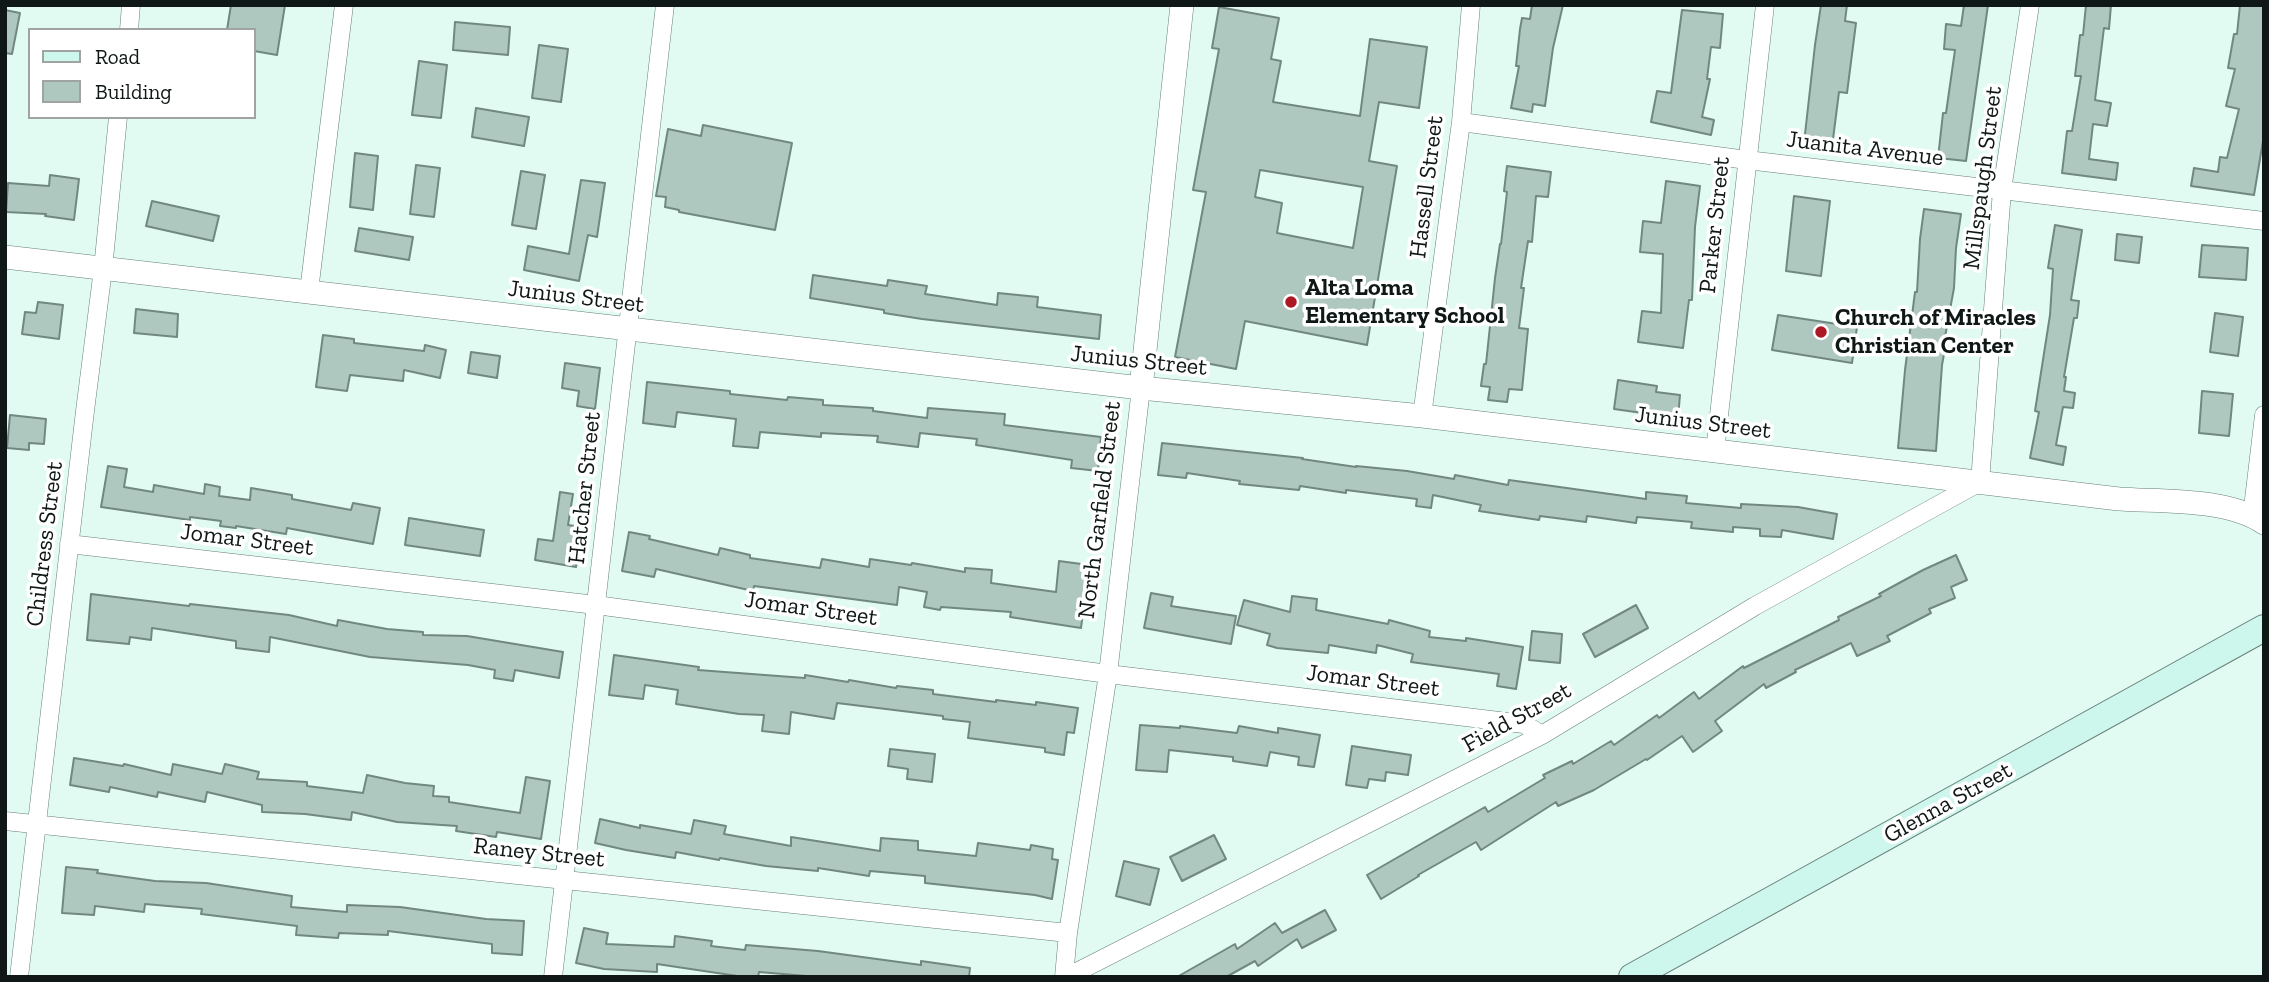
<!DOCTYPE html>
<html>
<head>
<meta charset="utf-8">
<style>
	body { margin:0 }
	#map { position:relative; width:2269px; height:982px; overflow:hidden; background:#e1fbf3; font-family:"Zilla Slab",serif }
	canvas { display:block }
	.frame { position:absolute; inset:0; border:7px solid #0f1816; pointer-events:none }
	.legend { position:absolute; left:28px; top:28px; width:228px; height:91px; box-sizing:border-box; background:#fff; border:2px solid #9fa3a2; margin:0; padding:9px 12px; list-style:none; font-size:21px; color:#0f1816 }
	.legend li { display:flex; align-items:center; gap:14px; height:35px }
	.legend b { width:35px; border:2px solid #9fa3a2 }
</style>
</head>
<body>
<div id="map">
<canvas width="2269" height="982"></canvas>
<div class="frame"></div>
<ul class="legend">
<li><b style="height:9px;background:#cdf6ec"></b>Road</li>
<li><b style="height:19px;background:#aec7bf"></b>Building</li>
</ul>
</div>
<script>
const context = document.querySelector('canvas').getContext('2d');
context.lineJoin = 'round';
function fillPath(path, color) { context.fillStyle = color; context.fill(path, 'evenodd'); }
function strokePath(path, color, width, dash) { context.strokeStyle = color; context.lineWidth = width; context.lineCap = dash ? 'butt' : 'round'; context.setLineDash(dash || []); context.stroke(path); }
function drawText(font, color, halo, rows, align = 'center') {
  context.font = font + ' "Zilla Slab",serif'; context.lineWidth = 7; context.setLineDash([]); context.textBaseline = 'middle'; context.strokeStyle = halo; context.fillStyle = color; for (const [text, x, y, turn = 0] of rows) {
    context.save(); context.translate(x, y); context.rotate((+turn || 0) * Math.PI / 180); context.textAlign = isNaN(turn) ? turn : align; if (halo) context.strokeText(text, 0, 0); context.fillText(text, 0, 0); context.restore();
  }
}
const building = new Path2D(`
	M231 5H285L277 55 254 51V30H227Z
	M1532 5H1563L1553 48 1545 106 1533 104 1532 112 1511 108 1519 66H1516L1520 29 1522 18 1530 19Z
	M1821 5H1847L1845 21 1856 23 1847 93 1839 92 1832 147 1804 143 1815 45Z
	M1964 5H1988L1966 161 1938 158 1943 113H1946L1955 50 1944 49 1946 24 1961 26Z
	M2086 5H2111L2109 29 2104 28 2095 100 2111 103 2107 126 2093 124 2089 159 2118 163 2116 180 2062 173 2067 131H2072L2081 76H2075L2080 35H2083Z
	M2240 5H2264V135L2254 195 2191 186 2194 168 2218 172 2220 157 2227 158 2239 109 2226 106 2235 69 2228 68 2234 34H2237Z
	M1219 7 1279 18 1271 59 1281 61 1273 102 1360 116 1370 39 1427 47 1419 108 1379 102 1369 161 1397 166 1367 345 1245 321 1236 369 1175 357 1206 192 1193 190 1219 49 1212 48ZM1260 170 1363 187 1353 248 1277 233 1282 203 1255 197Z
	M5 10 20 13 12 54 5 53Z
	M1682 10 1723 14 1720 48 1711 47 1707 79H1710L1702 117 1714 120 1711 135 1651 122 1657 91 1671 93Z
	M455 22 510 27 508 55 453 50Z
	M539 45 568 49 561 102 532 98Z
	M419 61 447 65 441 118 412 115Z
	M476 108 529 117 524 146 472 137Z
	M703 125 792 143 775 230 679 212V210L665 207 666 197 656 196 668 129 701 136Z
	M355 153 378 156 373 210 350 207Z
	M416 165 440 168 434 217 410 214Z
	M1507 166 1551 172 1548 197 1536 196 1532 242 1528 241 1521 288H1524L1519 328 1528 329 1522 390 1509 389 1507 402 1488 400 1490 387 1481 386 1484 364H1486L1495 278 1500 244H1501L1507 192 1504 191Z
	M521 171 545 175 536 229 512 225Z
	M50 175 79 179 74 220 45 216 46 214 6 212 8 183 49 186Z
	M581 180 605 183 597 237 588 235 579 281 524 270 528 246 569 254Z
	M1666 181 1700 186 1695 227 1692 300H1689L1683 348 1638 342 1642 311 1661 313 1663 254 1640 252 1643 221 1661 223Z
	M1794 196 1830 201 1821 276 1786 271Z
	M152 201 219 216 213 241 146 226Z
	M1924 209 1961 214 1956 248 1954 288 1945 337 1947 338 1942 365 1936 451 1898 448 1905 370 1915 292H1917L1920 239Z
	M2055 225 2082 230 2071 300 2079 301 2077 318H2074L2064 377H2066L2064 391 2075 393 2073 408 2063 407 2056 445 2066 447 2063 465 2030 458 2039 412 2035 411 2050 315 2053 269 2048 268Z
	M359 228 413 237 409 260 355 251Z
	M2117 234 2142 237 2139 263 2115 260Z
	M2202 245 2248 248 2246 280 2199 277Z
	M813 275 887 286 888 280 927 286 925 294 997 305 998 293 1038 297 1037 307 1101 315 1099 339 922 319 884 313V310L810 298Z
	M38 302 63 305 59 339 22 334 25 312 36 313Z
	M136 309 178 314 177 337 134 333Z
	M2215 313 2243 317 2238 356 2210 352Z
	M1778 315 1857 327 1852 363 1772 350Z
	M323 335 354 339V343L424 351 425 345 446 350 440 378 404 370 403 381 350 375 347 391 316 387Z
	M471 352 500 356 497 378 468 373Z
	M565 363 600 368 595 409 577 406 579 391 562 388Z
	M1618 380 1657 386 1656 392 1680 395 1678 418 1614 409Z
	M647 382 730 391V394L787 400 788 397 823 400V405L873 408V411L927 418 928 408 1005 414 1004 425 1101 437 1098 471 1071 468 1072 460 976 445 977 439 920 433 918 447 877 442 878 436 821 433V437L760 432 758 448 733 446 736 419 677 412 675 427 643 423Z
	M2202 391 2233 394 2229 436 2199 433Z
	M10 415 46 419 44 444 29 443V450L7 448Z
	M1162 443 1303 458 1302 459 1356 467V466L1407 471 1454 479 1455 475 1508 485 1509 480 1646 499V492L1687 496 1686 503 1741 508V504L1798 507 1837 514 1833 539 1782 530 1781 537 1760 536V529L1733 527V532L1691 528 1692 522 1637 517 1636 523 1587 516 1586 522 1540 516 1539 520 1479 511 1481 505 1433 495 1431 508 1416 506 1417 499 1346 490V493L1300 486 1299 490 1239 484 1240 481 1187 473 1186 478 1158 475Z
	M108 466 127 469 124 487 153 492 154 485 204 494 205 484 220 487 219 496 250 500 251 488 292 495V499L351 510 353 503 380 508 373 544 287 528 286 534 236 526V528L220 526 221 521 190 517V520L101 507Z
	M560 492 573 494 568 525 582 527 576 567 535 560 538 539 553 541Z
	M409 518 484 530 480 556 405 545Z
	M629 532 650 536 649 539 718 555 720 548 750 555V558L820 568 822 559 869 567 870 559 911 565 912 563 965 572V568L992 570 991 583 1056 592 1059 561 1089 565 1081 628 1010 617 1011 612 941 607 940 610 924 607 927 592 899 587 897 605 754 586 753 591 656 569 654 577 622 571Z
	M1956 555 1967 580 1951 587 1955 598 1929 609 1931 613 1887 636 1890 641 1857 656 1851 643 1795 670 1796 672 1766 688 1764 684 1715 721 1722 731 1693 752 1682 736 1647 760 1646 759 1594 790 1558 806 1556 802 1481 850 1476 842 1418 875 1419 876 1381 899 1367 875 1485 807 1488 812 1545 778 1543 775 1572 761 1573 764 1611 741 1614 745 1657 715 1659 718 1694 692 1699 699 1743 666 1744 668 1839 620 1838 617 1881 596 1879 594 1923 570Z
	M1151 593 1173 597 1171 606 1236 616 1231 644 1144 628Z
	M91 594 189 606 190 604 289 615 337 626 338 620 387 629 423 632V635L467 636 563 652 559 678 515 670 513 681 494 678 495 670 468 665 370 657 270 637 269 652 236 648V641L152 628 151 640 130 637 129 644 87 640Z
	M1292 596 1317 599 1316 610 1388 624 1389 620 1430 631 1429 637 1466 641V638L1523 647 1516 689 1497 686 1499 674 1411 662 1413 654 1377 645 1376 653 1329 645 1328 653 1277 648 1267 645 1270 634 1237 625 1244 600 1290 612Z
	M1636 605 1648 628 1595 657 1583 634Z
	M1532 631 1562 634 1560 663 1529 660Z
	M614 655 699 667 698 670 805 678V675L848 682 849 680 896 688 897 686 933 690V694L996 702V700L1036 705V702L1078 708 1074 733 1067 732 1064 755 1045 752V748L968 738 970 722 943 719V716L837 703 834 719 791 712 789 734 762 731 764 715 739 714 676 704 678 690 645 685 643 699 609 695Z
	M1140 725 1180 728V726L1237 733 1239 726 1278 733V728L1320 735 1314 767 1298 765 1299 757 1270 752 1267 766 1233 761V757L1169 750 1167 772 1136 770Z
	M1352 746 1411 755 1408 775 1386 772 1385 781 1369 779 1367 788 1346 785Z
	M890 749 935 754 932 782 907 779 908 769 888 766Z
	M74 758 123 766 124 764 171 775 173 764 222 774 225 764 259 772 257 779 307 782V786L363 793 367 775 405 783 434 786 433 796 449 797V802L520 813 526 777 550 781 541 839 497 832 496 837 456 831 457 826 397 822 352 812 351 820 305 814 262 812V805L207 792 205 802 158 792 157 797 110 787 109 792 70 785Z
	M600 819 640 828V825L691 834 694 820 726 826 724 834 791 846V837L880 851 881 838 918 841V850L976 856 978 843 1030 850 1031 845 1053 849 1052 859 1058 860 1052 899 1035 895 925 883V876L870 871 869 876 818 868V871L766 866 720 858 719 860 676 852 675 858 626 850 595 843Z
	M1214 835 1226 859 1182 881 1170 857Z
	M1124 861 1159 869 1150 905 1116 896Z
	M66 867 98 870 97 873 155 881 206 883 292 896 291 907 347 912V905L400 907 486 919 524 921 522 955 492 953V944L388 931V935L339 933 338 938 296 935 297 926 201 914 202 909 145 904 144 912 95 906 94 915 62 913Z
	M1325 910 1336 930 1302 948 1297 939 1258 966 1255 961 1226 977H1177L1235 944 1237 949 1275 923 1282 933Z
	M584 928 608 933 606 944 674 947 675 936 712 941 711 946 745 950 746 945 818 951 921 965V961L970 968 969 977H818L759 972 758 977H744L657 964V972L604 969 576 963Z`);
fillPath(building, '#aec7bf');
strokePath(building, '#708880', 2);
const minor = new Path2D(`
	M129 30 131 5
	M1461 122 1747 160 2264 221
	M309 291 344 5
	M1422 416 1461 122 1471 5
	M1715 451 1765 5
	M2252 516 2264 415
	M69 544 596 605 1108 674 1524 724 1542 735
	M5 821 1068 933
	M19 977 85 411 103 269 118 117
	M553 977 665 5
	M1064 977 1068 933 1108 674 1141 388
	M1067 977 1542 735 1755 606 1980 482 2002 190 2030 5`);
const tertiary = new Path2D(`
	M5 257 1141 388 1422 416 2119 499C2163 502 2227 498 2264 523
	M1141 388 1182 5`);
const secondary = new Path2D(`
	M1632 977 2264 628`);
strokePath(minor, '#677f78', 19);
strokePath(tertiary, '#677f78', 24);
strokePath(secondary, '#677f78', 28);
strokePath(minor, '#fff', 18);
strokePath(tertiary, '#fff', 23);
strokePath(secondary, '#cdf6ec', 26);
for (const [x, y, r, color] of [
	[1291,302,7,"#ac1924"],
	[1821,332,7,"#ac1924"]
]) { const dot = new Path2D(); dot.arc(x, y, r, 0, 2 * Math.PI); context.fillStyle = color; context.fill(dot); strokePath(dot, '#fff', 2.5); }
drawText('24px', '#0f1816', '#fff', [
	["Juanita Avenue",1865,149,7],
	["Millspaugh Street",1983,178,-83],
	["Hassell Street",1427,187,-83],
	["Parker Street",1715,225,-84],
	["Junius Street",576,297,7],
	["Junius Street",1139,361,6],
	["Junius Street",1703,423,7],
	["Hatcher Street",585,488,-84],
	["North Garfield Street",1100,510,-83],
	["Jomar Street",247,540,7],
	["Childress Street",45,544,-83],
	["Jomar Street",811,609,8],
	["Jomar Street",1373,681,7],
	["Field Street",1517,718,-29],
	["Glenna Street",1948,803,-29],
	["Raney Street",539,853,6]
]);
drawText('bold 24px', '#0f1816', '#fff', [
	["Alta Loma",1305,288],
	["Elementary School",1305,316],
	["Church of Miracles",1835,318],
	["Christian Center",1835,346]
], 'left');
</script>
</body>
</html>
